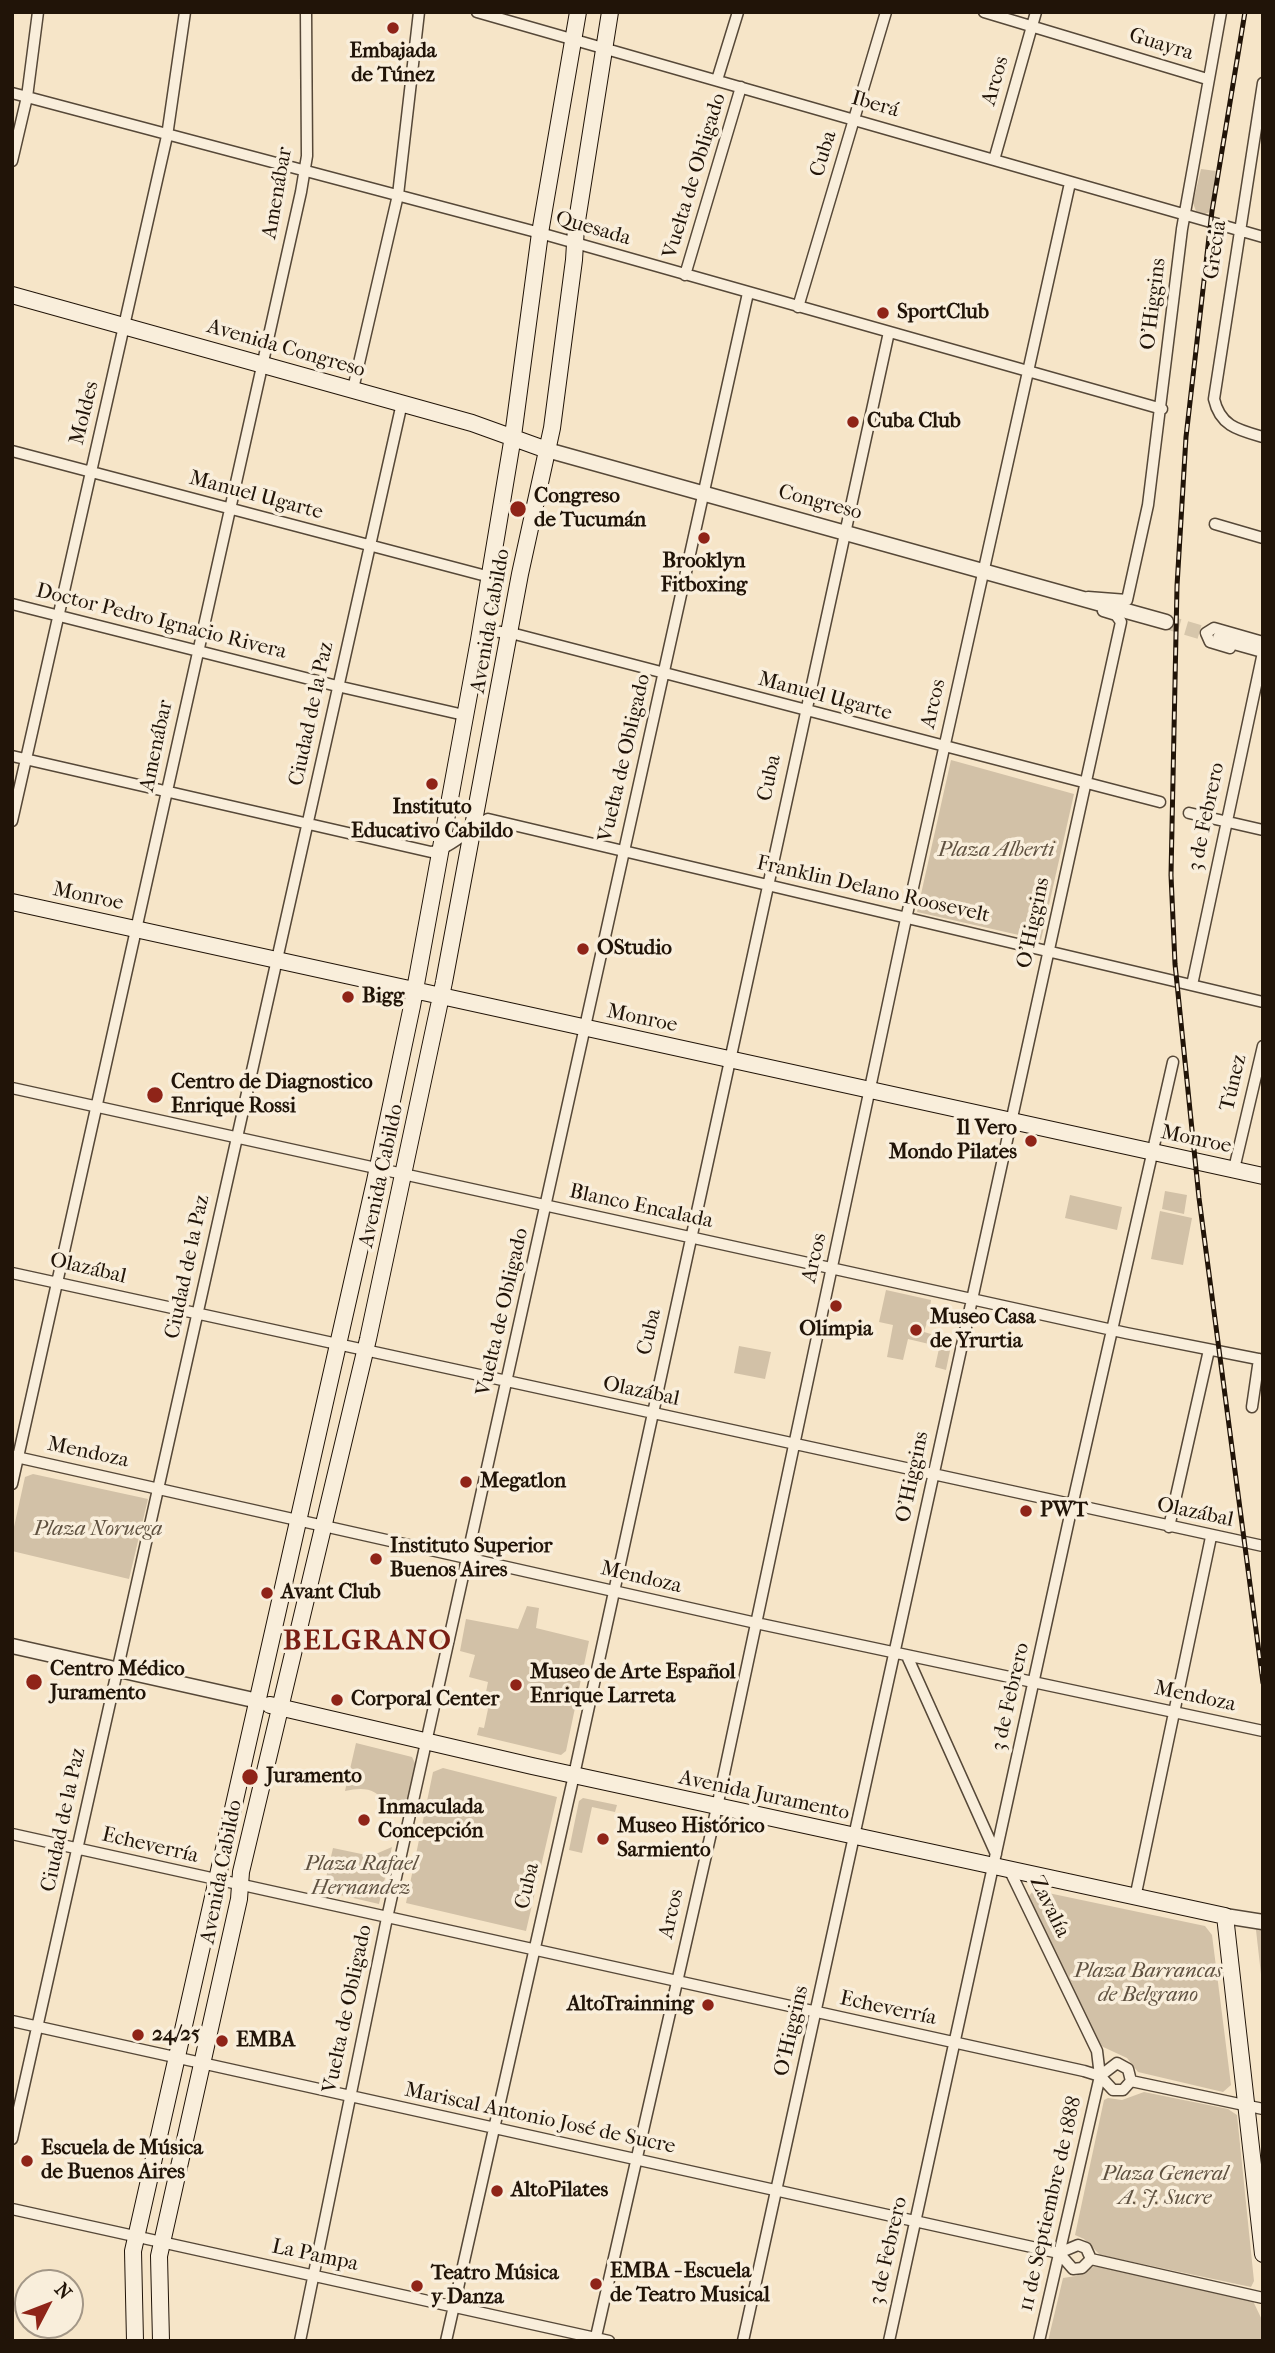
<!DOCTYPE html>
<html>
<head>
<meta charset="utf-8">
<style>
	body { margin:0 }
	#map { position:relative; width:1275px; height:2353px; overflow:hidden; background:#f6e5c8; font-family:"IM FELL French Canon",serif }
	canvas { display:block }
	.frame { position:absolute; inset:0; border:14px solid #211408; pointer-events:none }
	.north { position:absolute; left:14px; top:2269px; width:70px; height:70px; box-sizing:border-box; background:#f9eedb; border:2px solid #a39787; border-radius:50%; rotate:48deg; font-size:19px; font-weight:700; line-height:28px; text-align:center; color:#211408 }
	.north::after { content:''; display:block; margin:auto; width:24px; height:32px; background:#8f2418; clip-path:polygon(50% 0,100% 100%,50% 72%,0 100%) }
</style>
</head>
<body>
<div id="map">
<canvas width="1275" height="2353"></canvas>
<div class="frame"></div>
<div class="north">N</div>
</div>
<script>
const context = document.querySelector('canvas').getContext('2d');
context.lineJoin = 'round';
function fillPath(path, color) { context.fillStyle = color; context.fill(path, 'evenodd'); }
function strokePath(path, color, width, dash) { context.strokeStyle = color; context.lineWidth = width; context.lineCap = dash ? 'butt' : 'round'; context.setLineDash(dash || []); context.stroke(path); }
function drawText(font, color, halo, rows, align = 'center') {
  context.font = font + ' "IM FELL French Canon",serif'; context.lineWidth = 7; context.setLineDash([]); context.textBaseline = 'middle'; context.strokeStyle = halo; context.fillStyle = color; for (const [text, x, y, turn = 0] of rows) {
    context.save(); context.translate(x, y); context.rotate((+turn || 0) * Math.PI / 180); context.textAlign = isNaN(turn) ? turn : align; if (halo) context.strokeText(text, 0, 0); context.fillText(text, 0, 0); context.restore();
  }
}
fillPath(new Path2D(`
	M1201 169 1216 171 1210 212 1205 214 1196 211 1193 203Z
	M951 760 1074 794 1041 940 917 912Z
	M1165 1191 1187 1195 1184 1214 1162 1209Z
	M1070 1195 1122 1207 1117 1230 1065 1218Z
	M1160 1211 1192 1218 1183 1265 1151 1259Z
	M886 1290 931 1300 930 1307 941 1310 938 1324 927 1322 924 1332 931 1334 929 1344 908 1339 903 1360 887 1357 893 1325 879 1322Z
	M940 1344 951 1346 946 1370 935 1367Z
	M739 1346 771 1352 765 1379 734 1373Z
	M33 1474 148 1499 129 1579 12 1551V1536L25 1477Z
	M527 1606 539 1608 536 1628 589 1641 566 1751 561 1755 477 1735 479 1727 484 1728 488 1709 483 1707 488 1682 469 1677 475 1655 460 1651 466 1619 518 1629Z
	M356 1743 412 1757 416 1765 406 1810 387 1806C377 1788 364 1787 345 1791Z
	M443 1768 557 1797 526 1931 406 1903 433 1772Z
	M583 1798 617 1805 615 1812 592 1807 582 1853 569 1850 579 1801Z
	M392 1847 379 1904 323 1891 333 1848 371 1856Z
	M1034 1890 1205 1926 1212 1935 1231 2085 1223 2092 1138 2072 1127 2058 1101 2046 1028 1897Z
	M1263 1925V1992L1256 1930 1257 1926Z
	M1144 2092 1228 2109 1237 2115 1254 2281 1251 2287 1100 2255 1084 2239 1075 2235 1104 2100 1108 2098 1122 2100Z
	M1095 2266 1253 2301 1263 2322V2341H1048L1063 2278 1076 2276Z`), '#d2c1a7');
strokePath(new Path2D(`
	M1166 622 1220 638`), '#d6c6ab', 14, [14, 7]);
const minor = new Path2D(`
	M477 12 1263 237
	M984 12 1207 79
	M717 80 738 12
	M1263 83 1214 399C1220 426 1238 430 1263 437
	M12 93 540 233 1162 409
	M994 160 1036 12
	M12 161 27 97 38 12
	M685 275 741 87
	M798 307 886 12
	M353 389 398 195 419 12
	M12 451 490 577
	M1215 524 1263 538
	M1088 597 1127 600 1148 505 1182 229 1221 12
	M12 604 337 686 464 715
	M480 630 511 633 1160 802
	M1230 648 1210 642 1206 633 1214 628 1263 642
	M12 756 431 852C446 851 471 828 488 819L1263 1002
	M1189 813 1263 830
	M12 821 167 136 185 12
	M1192 985 1262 657
	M12 1088 1126 1333 1263 1360
	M1234 1169 1263 1046
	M12 1273 1263 1546
	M1252 1407 1259 1359
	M12 1456 756 1623 1263 1731
	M12 1484 301 192 307 156 306 12
	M1169 1527 1209 1350
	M907 1656 996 1854
	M12 1834 1084 2071 1100 2076 1113 2090H1123L1131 2081
	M1010 1871 1097 2051 1100 2076 1039 2341
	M1135 1898 1211 1537
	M12 2021 1059 2253 1078 2245 1086 2248 1091 2259
	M1100 2076 1117 2063 1128 2069 1131 2081
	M1131 2081 1263 2109
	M12 2139 402 403
	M12 2209 609 2341
	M1059 2253 1073 2269 1082 2268 1091 2259
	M1091 2259 1263 2298
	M300 2341 387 1918 748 293
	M446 2341 574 1775 889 332
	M595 2341 717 1807 906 919 1070 183
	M743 2341 1121 622 1116 615 1103 611
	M889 2341 1072 1506 1173 1062`);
const tertiary = new Path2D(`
	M547 450 1166 622
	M1220 638 1263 650
	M12 1646 258 1701
	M1225 1916 1263 1922`);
const secondary = new Path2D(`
	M12 295 472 423 547 450
	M12 902 1263 1176
	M270 1705 532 1766 1225 1916 1263 2254
	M135 2341 133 2251 375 1181 412 1006 479 640 513 436 540 233 578 12
	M161 2341 159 2256 239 1899 241 1872 368 1339 444 982 520 574 552 428 574 260 576 227 610 12`);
strokePath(minor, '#564838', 13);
strokePath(tertiary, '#564838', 17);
strokePath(secondary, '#211408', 18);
strokePath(minor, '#f9eedb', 10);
strokePath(tertiary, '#f9eedb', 14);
strokePath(secondary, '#f9eedb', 16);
const rail = new Path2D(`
	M1245 12 1212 211 1186 437 1177 586 1171 875 1175 964 1199 1198 1263 1683`);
strokePath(rail, '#211408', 5);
strokePath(rail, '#f9eedb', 2.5, [8]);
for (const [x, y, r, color] of [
	[393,28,7,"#8f2418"],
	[883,313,7,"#8f2418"],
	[853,422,7,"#8f2418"],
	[518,509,9,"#8f2418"],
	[704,538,7,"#8f2418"],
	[432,784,7,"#8f2418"],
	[583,949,7,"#8f2418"],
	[348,997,7,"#8f2418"],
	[155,1095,9,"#8f2418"],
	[1031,1141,7,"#8f2418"],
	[836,1306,7,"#8f2418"],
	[916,1330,7,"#8f2418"],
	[466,1482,7,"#8f2418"],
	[1026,1511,7,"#8f2418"],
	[376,1559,7,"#8f2418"],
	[267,1593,7,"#8f2418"],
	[34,1682,9,"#8f2418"],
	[516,1685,7,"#8f2418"],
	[337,1700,7,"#8f2418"],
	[250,1777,9,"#8f2418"],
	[364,1820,7,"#8f2418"],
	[603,1839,7,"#8f2418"],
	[708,2005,7,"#8f2418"],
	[138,2035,7,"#8f2418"],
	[222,2041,7,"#8f2418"],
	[27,2161,7,"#8f2418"],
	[497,2191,7,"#8f2418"],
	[596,2284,7,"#8f2418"],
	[417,2286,7,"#8f2418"]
]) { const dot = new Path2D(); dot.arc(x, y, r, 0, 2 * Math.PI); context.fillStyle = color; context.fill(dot); strokePath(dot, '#f9eedb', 2.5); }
drawText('21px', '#211408', '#f9eedb', [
	["Guayra",1161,45,17],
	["Arcos",996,81,-74],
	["Iberá",875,105,16],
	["Cuba",824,154,-73],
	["Vuelta de Obligado",695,176,-73],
	["Amenábar",278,193,-80],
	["Quesada",593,229,16],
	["Grecia",1216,250,-82],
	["O'Higgins",1154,304,-83],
	["Avenida Congreso",286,349,16],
	["Moldes",85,413,-76],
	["Manuel Ugarte",256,496,15],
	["Congreso",820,503,15],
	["Avenida Cabildo",491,621,-80],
	["Doctor Pedro Ignacio Rivera",161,622,14],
	["Manuel Ugarte",825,697,15],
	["Arcos",934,704,-77],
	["Ciudad de la Paz",312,714,-78],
	["Amenábar",157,746,-78],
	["Vuelta de Obligado",625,758,-77],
	["Cuba",770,778,-78],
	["3 de Febrero",1207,817,-78],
	["Franklin Delano Roosevelt",873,890,13],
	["Monroe",88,897,12],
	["O'Higgins",1034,923,-78],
	["Monroe",642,1019,12],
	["Túnez",1234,1083,-77],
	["Monroe",1196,1140,12],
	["Avenida Cabildo",382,1176,-78],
	["Blanco Encalada",641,1207,12],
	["Arcos",815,1258,-77],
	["Ciudad de la Paz",188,1267,-78],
	["Olazábal",88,1269,13],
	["Vuelta de Obligado",503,1312,-77],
	["Cuba",650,1332,-77],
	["Olazábal",641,1392,12],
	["Mendoza",88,1453,12],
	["O'Higgins",913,1477,-78],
	["Olazábal",1195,1513,12],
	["Mendoza",641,1578,13],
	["3 de Febrero",1011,1697,-77],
	["Mendoza",1195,1697,12],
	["Avenida Juramento",764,1796,12],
	["Ciudad de la Paz",64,1820,-78],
	["Echeverría",150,1846,13],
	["Avenida Cabildo",222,1872,-79],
	["Cuba",528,1886,-77],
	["Zavalía",1049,1907,64],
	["Arcos",672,1914,-77],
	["Vuelta de Obligado",348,2009,-78],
	["Echeverría",888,2009,12],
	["O'Higgins",792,2031,-77],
	["Mariscal Antonio José de Sucre",540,2119,12],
	["11 de Septiembre de 1888",1051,2204,-77],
	["3 de Febrero",889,2251,-77],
	["La Pampa",315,2256,12]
]);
drawText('bold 21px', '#211408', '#f9eedb', [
	["Embajada",393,52,"center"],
	["de Túnez",393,76,"center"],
	["SportClub",897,313],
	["Cuba Club",867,422],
	["Congreso",534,497],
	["de Tucumán",534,521],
	["Brooklyn",704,562,"center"],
	["Fitboxing",704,586,"center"],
	["Instituto",432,808,"center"],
	["Educativo Cabildo",432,832,"center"],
	["OStudio",597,949],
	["Bigg",362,997],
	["Centro de Diagnostico",171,1083],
	["Enrique Rossi",171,1107],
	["Il Vero",1017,1129,"right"],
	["Mondo Pilates",1017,1153,"right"],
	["Museo Casa",930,1318],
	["de Yrurtia",930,1342],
	["Olimpia",836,1330,"center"],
	["Megatlon",480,1482],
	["PWT",1040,1511],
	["Instituto Superior",390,1547],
	["Buenos Aires",390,1571],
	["Avant Club",281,1593],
	["Centro Médico",50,1670],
	["Juramento",50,1694],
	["Museo de Arte Español",530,1673],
	["Enrique Larreta",530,1697],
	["Corporal Center",351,1700],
	["Juramento",266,1777],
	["Inmaculada",378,1808],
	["Concepción",378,1832],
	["Museo Histórico",617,1827],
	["Sarmiento",617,1851],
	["AltoTrainning",694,2005,"right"],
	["24/25",152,2035],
	["EMBA",236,2041],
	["Escuela de Música",41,2149],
	["de Buenos Aires",41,2173],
	["AltoPilates",511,2191],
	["EMBA - Escuela",610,2272],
	["de Teatro Musical",610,2296],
	["Teatro Música",431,2274],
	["y Danza",431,2298]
], 'left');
drawText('italic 21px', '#5f5140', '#f9eedb', [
	["Plaza Alberti",996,851],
	["Plaza Noruega",98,1530],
	["Plaza Rafael",361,1865],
	["Hernandez",361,1889],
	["Plaza Barrancas",1148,1972],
	["de Belgrano",1148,1996],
	["Plaza General",1165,2175],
	["A. J. Sucre",1165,2199]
]);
context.letterSpacing = '2px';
drawText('bold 28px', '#7a1f14', '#f9eedb', [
	["BELGRANO",368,1642]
]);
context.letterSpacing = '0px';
</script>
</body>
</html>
